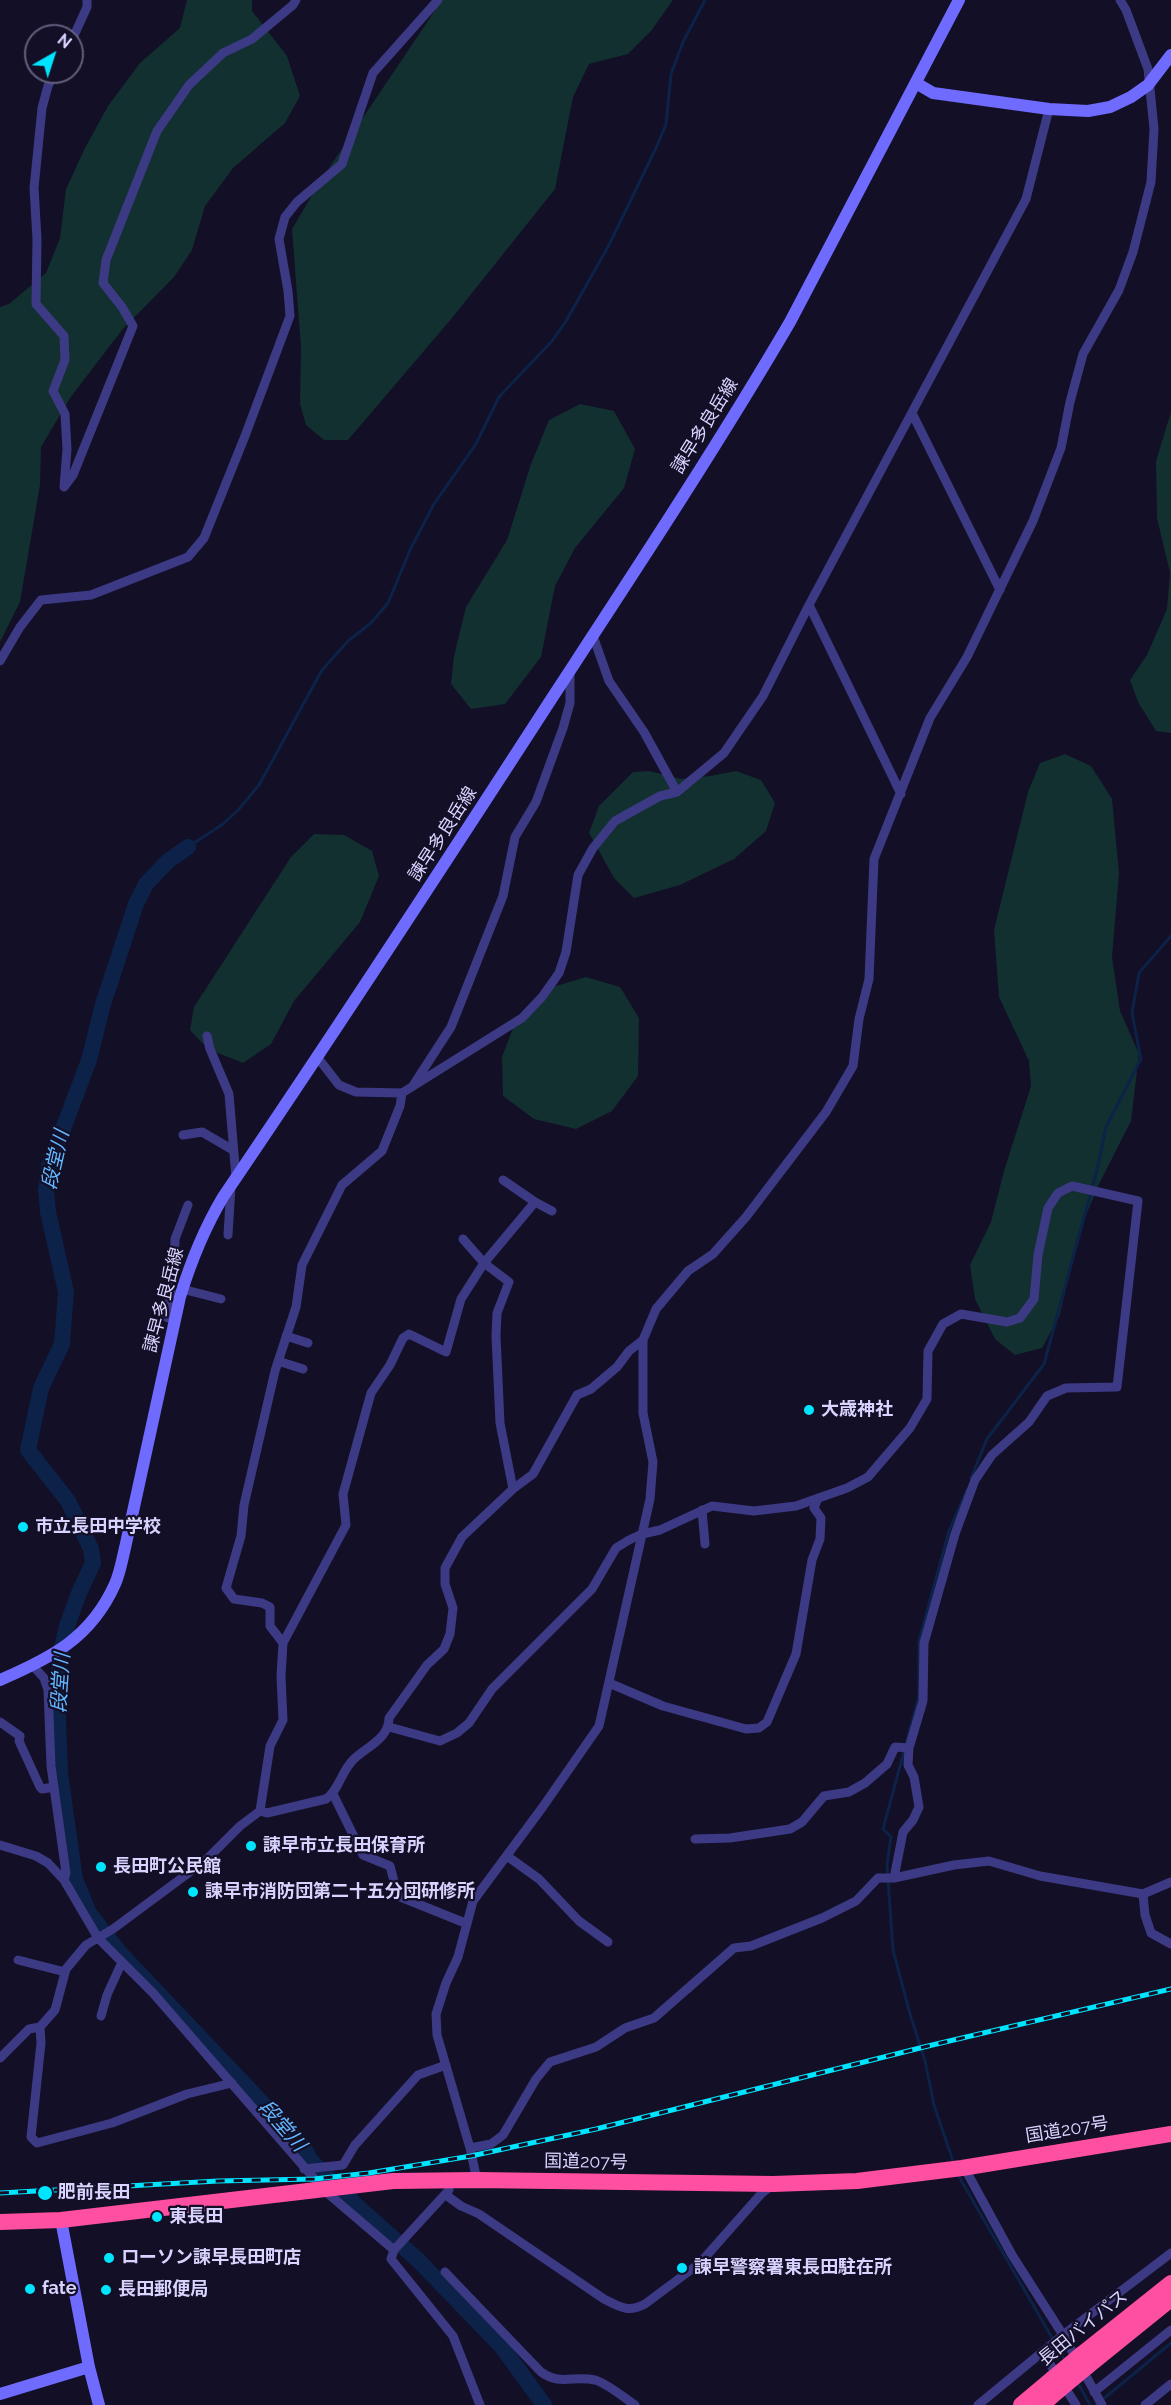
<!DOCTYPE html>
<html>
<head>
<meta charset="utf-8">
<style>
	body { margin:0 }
	#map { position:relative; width:1171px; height:2405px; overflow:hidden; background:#130f26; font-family:Raleway,sans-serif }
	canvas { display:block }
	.north { position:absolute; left:24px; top:24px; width:60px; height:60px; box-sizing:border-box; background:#130f26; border:2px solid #625e7d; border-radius:50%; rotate:39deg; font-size:16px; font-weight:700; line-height:24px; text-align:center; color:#d9d4ff }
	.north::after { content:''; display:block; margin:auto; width:21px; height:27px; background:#00e5ff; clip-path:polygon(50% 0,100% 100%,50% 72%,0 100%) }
</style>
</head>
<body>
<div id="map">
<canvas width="1171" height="2405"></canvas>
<div class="north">N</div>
</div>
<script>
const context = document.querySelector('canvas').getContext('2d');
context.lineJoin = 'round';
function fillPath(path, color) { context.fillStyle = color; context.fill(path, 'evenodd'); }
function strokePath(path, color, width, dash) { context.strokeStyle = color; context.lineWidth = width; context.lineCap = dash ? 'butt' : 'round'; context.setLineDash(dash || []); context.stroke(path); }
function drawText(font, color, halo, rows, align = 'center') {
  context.font = font + ' Raleway,"Noto Sans JP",sans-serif'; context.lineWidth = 4.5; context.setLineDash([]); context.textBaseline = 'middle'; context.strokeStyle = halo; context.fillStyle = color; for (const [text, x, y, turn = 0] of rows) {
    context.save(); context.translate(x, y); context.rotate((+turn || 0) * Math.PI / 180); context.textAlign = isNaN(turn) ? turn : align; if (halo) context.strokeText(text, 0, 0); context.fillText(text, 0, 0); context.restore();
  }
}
fillPath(new Path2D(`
	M187 0H252V11L287 56 300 96 285 123 233 168 205 206 192 250 174 277 122 330 70 398 41 447 40 485 20 602 0 642V307L9 304 46 273 60 238 66 189 85 148 108 106 140 63 180 28Z
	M442 0H673L651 31 628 54 589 64 573 97 555 189 452 318 348 440H324L306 425 300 404 301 347 292 229 321 180Z
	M580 404 614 411 635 449 624 488 575 548 555 586 541 657 505 704 471 709 451 684 454 656 466 607 507 540 531 464 549 420Z
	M1171 412V733L1156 731 1138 702 1130 680 1147 655 1167 609 1170 573 1157 518 1156 461Z
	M1065 754 1091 766 1112 799 1119 873 1112 957 1120 1011 1139 1054 1131 1121 1098 1186 1077 1237 1060 1315 1042 1348 1015 1355 995 1339 975 1299 970 1265 991 1222 1004 1171 1031 1086 1029 1061 999 997 994 930 1028 792 1040 763Z
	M649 771 681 779 710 776 736 771 761 780 775 803 766 831 734 859 680 885 634 898 614 878 589 833 599 806 633 772Z
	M314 834 344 835 372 851 379 876 360 922 294 1001 271 1044 243 1063 208 1049 190 1030 194 1007 291 857Z
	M586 977 620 987 639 1018 638 1076 612 1111 576 1129 534 1119 503 1096 502 1057 517 1018 546 989Z`), '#12302f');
strokePath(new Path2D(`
	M188 847 223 824 239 809 259 785 322 670 348 641 371 623 388 603 411 548 434 504 476 444 499 397 552 341 566 321 608 247 657 146 666 124 671 74 683 42 705 0
	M971 1478 987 1439 1044 1364 1097 1170 1106 1127 1141 1059 1132 1013 1139 973 1171 936
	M954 2164 934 2105 925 2061 910 2014 893 1950 887 1865 891 1837 883 1829 919 1696V1641L949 1531 967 1490
	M958 2175 1066 2362
	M1078 2383 1090 2405
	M1096 2405 1171 2343`), '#0c2248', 3);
strokePath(new Path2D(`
	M188 847 168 861 146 884 136 904 103 1004 89 1060 49 1166 46 1191 48 1212 66 1292 62 1344 41 1388 28 1450 68 1501 91 1549 93 1563 79 1593 67 1626 60 1656 57 1691 60 1773 75 1879 89 1913 119 1952 302 2145 311 2161 358 2207 418 2260 502 2347 544 2405`), '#0c2248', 16);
strokePath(new Path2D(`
	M72 40 87 7V0
	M55 72 48 86 42 108 34 188 37 239 36 304 64 336 65 360 53 391 65 414 67 449 64 487 73 475 133 326 122 307 103 283 106 260 157 131 189 85 223 53 252 39 293 5 296 0
	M912 413 1000 590
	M809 605 901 794
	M593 636 609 681 644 732 677 792
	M0 661 20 627 41 600 91 595 188 557 204 538 245 436 290 316 288 291 279 239 285 217 297 202 342 164 373 73 438 0
	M207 1036 210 1049 229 1094 236 1178
	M318 1058 339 1085 356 1092 402 1093
	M414 1084 451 1027 503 896 515 837 536 802 563 728 570 703V671
	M183 1135 202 1132 233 1150
	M503 1180 535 1202
	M228 1235 231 1186
	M463 1239 484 1263 535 1202 552 1211
	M182 1289 221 1299
	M175 1321 166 1317 174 1271 175 1239 188 1205
	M286 1336 308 1343
	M278 1361 303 1369
	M702 1510 705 1544
	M283 1643 270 1626V1607L262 1603 234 1599 226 1588 241 1536 244 1505 275 1371 296 1307 302 1265 342 1185 382 1151 400 1106 402 1093 522 1018 542 997 559 973 566 952 578 875 593 848 615 821 660 796 677 792 724 753 763 696 809 605 1026 199 1049 109
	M33 1666 44 1678 48 1690 51 1766 66 1873 64 1880
	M609 1683 663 1706 746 1729 759 1728 767 1722 796 1654 812 1560 820 1539 821 1518 814 1508 818 1498
	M0 1722 20 1736 19 1741 40 1787 42 1789 54 1787
	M389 1727 440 1741 457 1733 469 1723 492 1689 592 1589 616 1548 629 1540 642 1534 660 1530 712 1506 754 1511 796 1506 847 1488 868 1477 910 1428 927 1399 928 1351 943 1324 961 1314 1007 1322 1020 1318 1034 1299 1038 1255 1048 1208 1058 1193 1072 1186 1138 1201 1117 1387 1066 1388 1047 1396 1029 1422 992 1455 975 1480 955 1534 924 1643 923 1701 909 1748 908 1765 914 1777 919 1807 913 1820 903 1832 894 1878
	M333 1794 363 1855 390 1866 398 1896 465 1923
	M260 1811 267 1813 326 1799C339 1790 341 1772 353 1760 366 1747 389 1739 389 1718L427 1665 444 1649 450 1634 453 1608 445 1584V1568L462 1537 513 1489 533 1474 577 1395 591 1389 617 1367 629 1351 643 1340
	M695 1839 730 1838 790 1829 802 1822 824 1796 849 1792 865 1783 887 1764 895 1747 909 1748
	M0 1845 36 1856 48 1863 64 1880 98 1938 153 1993 325 2191 394 2250
	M507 1856 539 1879 579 1921 608 1942
	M1143 1894 1145 1915 1151 1933 1171 1944
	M18 1960 65 1972
	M101 2016 107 1995 122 1962
	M40 2027 41 2043 31 2137 37 2143 112 2123 187 2094 232 2083
	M0 2058 29 2029 40 2027 55 2010 66 1969 86 1945 113 1929 206 1860 240 1826 260 1811 270 1746 283 1720 281 1676 283 1643 346 1525 343 1494 371 1393 390 1365 403 1338 409 1334 446 1352 461 1299 484 1263 509 1282 497 1313 496 1336 500 1423 513 1489
	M470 2148 491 2144 503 2135 536 2079 550 2062 596 2047 625 2028 654 2018 734 1948 751 1946 822 1918 856 1901 878 1878H894L954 1865 989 1861 1040 1876 1143 1894 1171 1882
	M964 2167 1012 2255 1063 2335 1102 2405
	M304 2169 343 2165 355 2145 418 2075 446 2065
	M477 2180 470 2148 437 2035 436 2014 446 1983 458 1957 473 1901 542 1808 599 1726 650 1499 653 1462 643 1413V1340L656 1309 688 1271 713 1254 746 1217 826 1112 853 1066 859 1019 869 979 874 859 930 718 967 657 1033 521 1061 448 1070 402 1083 354 1119 290 1133 252 1151 182 1154 129 1148 69 1126 10 1120 0
	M449 2190 394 2250 391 2259 453 2336 480 2405
	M446 2195 461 2206 479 2214 604 2299C620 2307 628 2313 645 2304L700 2263 761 2194 771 2186
	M445 2272 541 2372C561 2386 573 2375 595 2380 608 2384 623 2397 635 2405
	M1043 2353 1076 2405
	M1094 2392 1171 2330
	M978 2405 1063 2335 1171 2253
	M1145 2405 1171 2384`), '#3d3a85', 9);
strokePath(new Path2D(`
	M916 83 933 93 1049 109 1088 111 1110 107 1131 97 1148 85 1171 55
	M0 1680C51 1658 91 1638 115 1584 120 1573 122 1560 125 1548L180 1297C191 1261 204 1229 223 1197 335 1032 444 865 552 698 633 574 715 450 790 322L959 0
	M61 2220 89 2367 99 2405
	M0 2394 89 2367`), '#6f6bff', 12);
strokePath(new Path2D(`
	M0 2222 61 2220 393 2181 477 2180 773 2184 857 2181 962 2168 1171 2134
	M1082 2354 1171 2283
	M1088 2366 1171 2299
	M1021 2405 1052 2379
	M1042 2405 1059 2390`), '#ff4fa3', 16);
const rail = new Path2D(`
	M0 2193 218 2181 314 2179 369 2173 471 2156 596 2129 928 2046 1171 1989`);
strokePath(rail, '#00e5ff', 5);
strokePath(rail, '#130f26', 3, [9]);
strokePath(new Path2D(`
	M1052 2379 1082 2354
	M1059 2390 1088 2366`), '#ff4fa3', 16);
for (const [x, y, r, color] of [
	[809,1410,6,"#00e5ff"],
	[23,1527,6,"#00e5ff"],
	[251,1846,6,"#00e5ff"],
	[101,1867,6,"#00e5ff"],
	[193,1892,6,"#00e5ff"],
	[45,2193,8,"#00e5ff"],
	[157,2217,6,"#00e5ff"],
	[109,2258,6,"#00e5ff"],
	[682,2268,6,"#00e5ff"],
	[30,2289,6,"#00e5ff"],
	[106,2290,6,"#00e5ff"]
]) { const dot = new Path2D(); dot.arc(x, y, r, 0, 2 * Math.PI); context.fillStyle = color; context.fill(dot); strokePath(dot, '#130f26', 2); }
drawText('18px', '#d9d4ff', '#130f26', [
	["諫早多良岳線",705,426,-58],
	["諫早多良岳線",443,834,-57],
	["諫早多良岳線",164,1300,-75],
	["国道207号",1067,2130,-9],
	["国道207号",586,2162,1],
	["長田バイパス",1083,2328,-39]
]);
drawText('bold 18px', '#d9d4ff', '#130f26', [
	["大歳神社",821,1410],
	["市立長田中学校",35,1527],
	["諫早市立長田保育所",263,1846],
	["長田町公民館",113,1867],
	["諫早市消防団第二十五分団研修所",205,1892],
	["肥前長田",58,2193],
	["東長田",169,2217],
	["ローソン諫早長田町店",121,2258],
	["諫早警察署東長田駐在所",694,2268],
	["fate",42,2289],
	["長田郵便局",118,2290]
], 'left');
drawText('italic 20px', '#62b6ff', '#130f26', [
	["段堂川",56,1160,-77],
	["段堂川",61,1683,-86],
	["段堂川",282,2126,49]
]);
</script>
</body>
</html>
